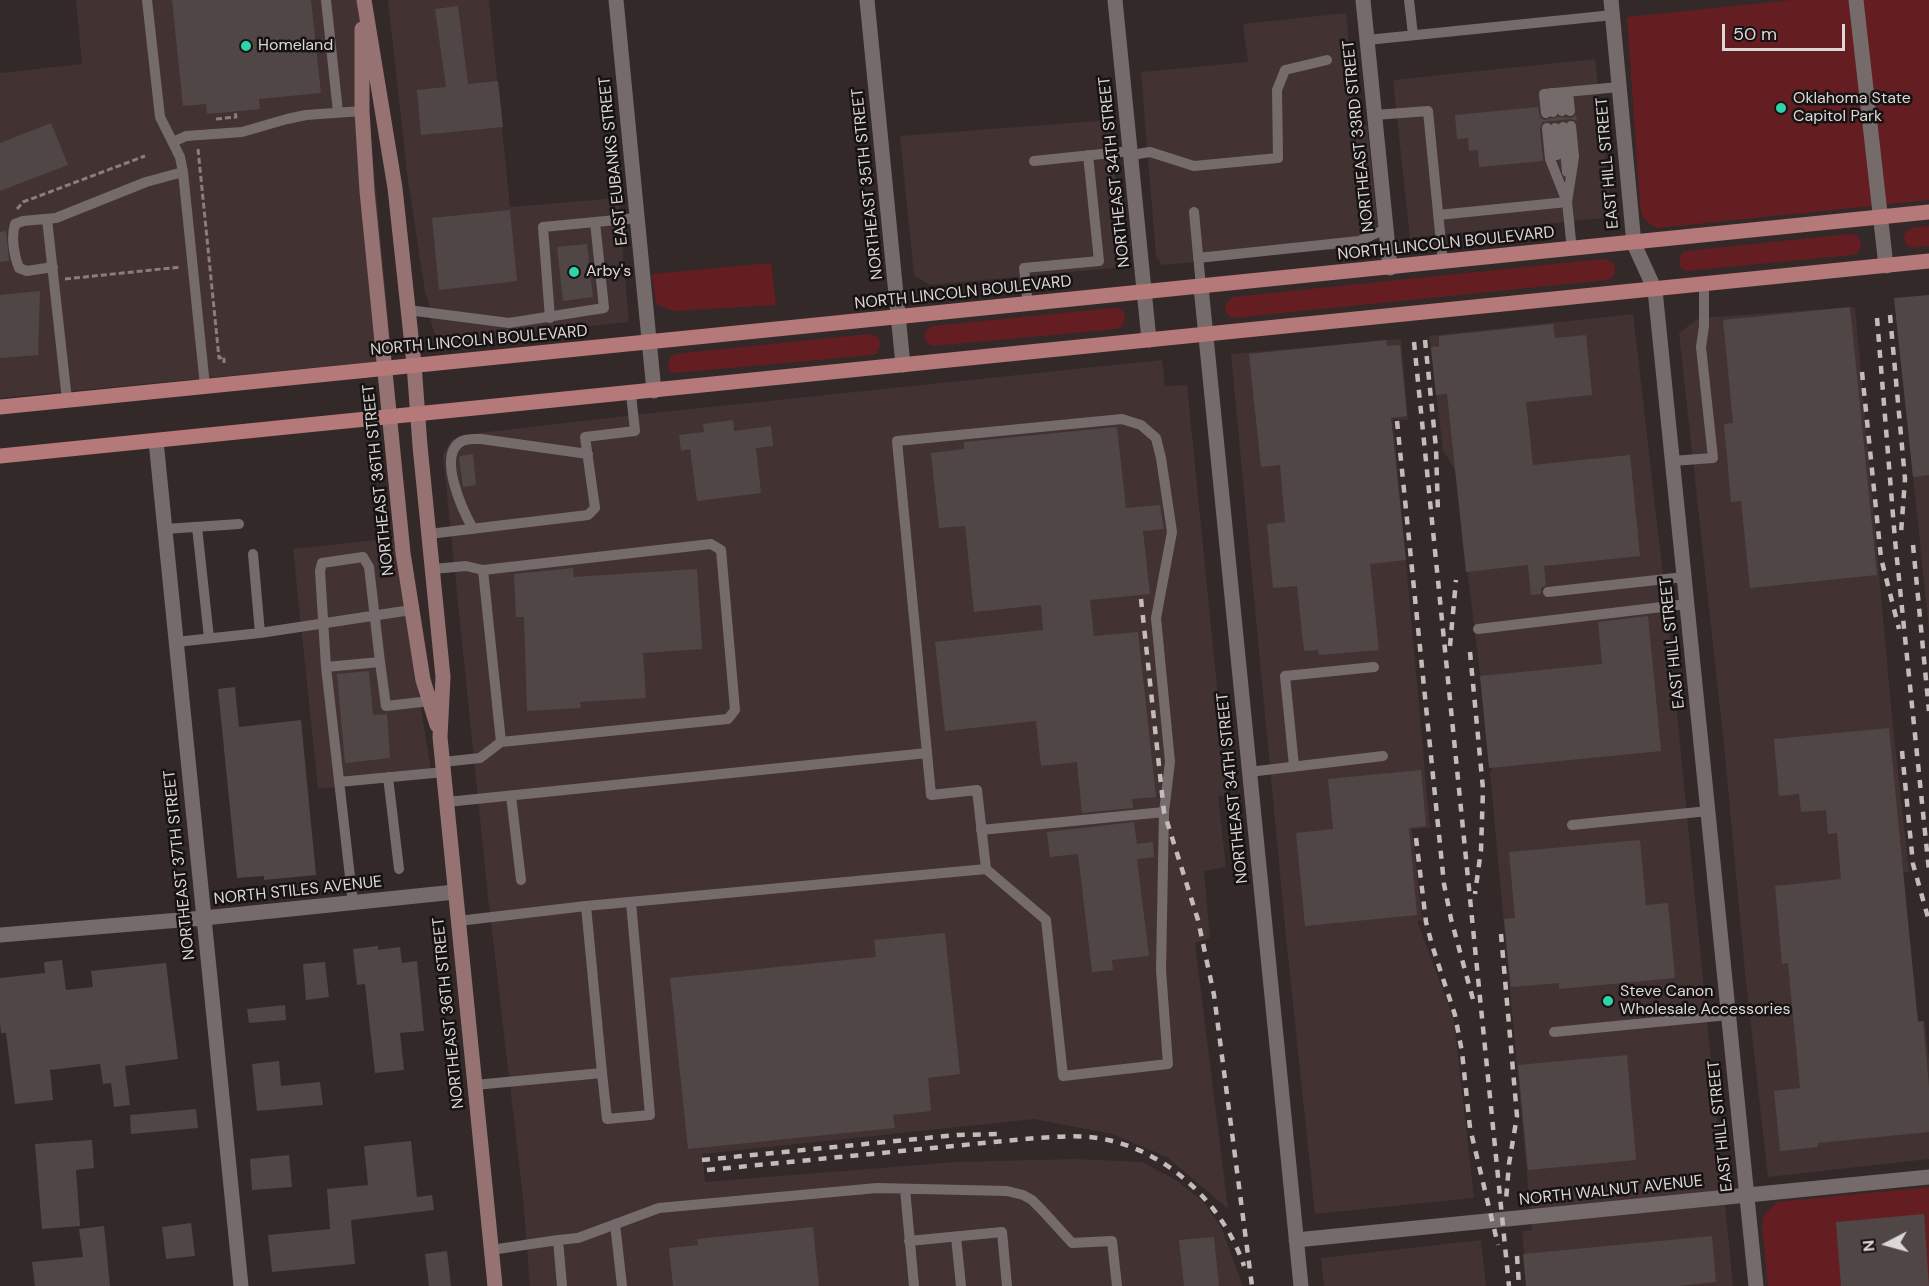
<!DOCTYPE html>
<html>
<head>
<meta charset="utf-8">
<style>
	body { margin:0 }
	#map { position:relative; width:1929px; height:1286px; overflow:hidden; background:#322928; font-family:"DM Sans",sans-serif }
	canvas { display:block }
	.north { position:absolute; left:1857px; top:1214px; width:60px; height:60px; -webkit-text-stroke:4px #171312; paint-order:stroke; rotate:264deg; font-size:16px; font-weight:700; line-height:24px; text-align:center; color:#ddd7d7 }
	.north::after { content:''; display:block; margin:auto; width:21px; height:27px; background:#ddd7d7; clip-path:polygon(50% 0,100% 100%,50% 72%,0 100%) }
	.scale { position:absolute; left:1722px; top:24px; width:123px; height:27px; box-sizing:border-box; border:3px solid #ddd7d7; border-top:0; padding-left:8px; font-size:18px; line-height:21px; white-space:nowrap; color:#ddd7d7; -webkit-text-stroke:4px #171312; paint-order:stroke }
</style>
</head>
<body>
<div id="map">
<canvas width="1929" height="1286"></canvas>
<div class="north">N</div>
<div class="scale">50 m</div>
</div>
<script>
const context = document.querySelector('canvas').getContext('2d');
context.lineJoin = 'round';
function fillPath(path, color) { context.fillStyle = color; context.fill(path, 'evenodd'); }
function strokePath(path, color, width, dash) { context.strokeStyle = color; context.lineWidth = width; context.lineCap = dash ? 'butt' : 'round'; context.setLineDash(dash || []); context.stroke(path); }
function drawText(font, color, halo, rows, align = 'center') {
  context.font = font + ' "DM Sans",sans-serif'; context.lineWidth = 5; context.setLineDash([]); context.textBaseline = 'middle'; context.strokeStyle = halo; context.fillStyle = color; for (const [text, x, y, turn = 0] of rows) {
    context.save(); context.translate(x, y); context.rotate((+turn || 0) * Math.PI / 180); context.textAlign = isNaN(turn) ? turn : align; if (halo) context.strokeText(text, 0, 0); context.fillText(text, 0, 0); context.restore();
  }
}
fillPath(new Path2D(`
	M76 0H358L392 360 0 398V73L82 64Z
	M388 0H489L510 207 618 198 629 322 462 339 441 338 435 334 431 322 429 303 425 292 408 180Z
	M1346 13 1356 122 1367 125 1379 238 1374 239 1363 247 1162 265 1156 256 1141 72 1248 62 1243 24Z
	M1595 59 1612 217 1410 238 1393 80Z
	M1110 120 1124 267 930 285 914 275 900 136Z
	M1929 298V630L1895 302Z
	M1855 307 1893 728 1909 872H1903L1915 1022 1925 1021 1929 1060V1159L1768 1177 1745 972 1724 745 1679 333 1699 318Z
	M1633 314 1666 601 1733 1286H1527L1522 1231 1532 1230 1490 772 1492 771 1455 470 1443 450 1429 336Z
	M1401 339 1408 420 1393 419 1430 828 1412 829 1422 920 1417 921 1454 1020 1474 1198 1315 1214 1286 937 1231 354Z
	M1162 360 1165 386 1187 385 1228 798 1218 795 1226 867 1204 871 1210 938 1195 943 1228 1209 1167 1157 1112 1134 1034 1119 702 1154 705 1182 956 1162 1075 1159 1142 1162 1176 1180 1203 1201 1222 1229 1243 1286H530L523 1197 488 897 443 455 451 440 462 435 643 414Z
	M394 538 432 777 318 789 293 549Z
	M1481 1240 1486 1286H1324L1321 1258Z`), '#423332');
fillPath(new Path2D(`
	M1792 0H1929V200L1658 228C1645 223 1641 217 1640 203L1627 17Z
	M1929 226V246L1912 248 1907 246 1903 237C1908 226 1918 227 1929 226Z
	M1849 234C1861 234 1864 243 1858 253L1853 255 1686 271 1682 269 1679 265 1681 254 1685 251Z
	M1603 259C1615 260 1618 269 1612 278L1607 280 1233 318C1226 315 1225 312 1225 305L1232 297Z
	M771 263 776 305 673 311 656 304 652 274Z
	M1113 308C1125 308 1128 316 1122 326L1117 329 933 346C922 342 922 331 932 326Z
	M868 334C880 335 883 343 877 353L872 355 676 373 671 372 668 368 670 357 675 354Z
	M1929 1187V1286H1768L1762 1226 1763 1216 1777 1202Z`), '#641e22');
fillPath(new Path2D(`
	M172 0H311L321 93 259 99 260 109 207 114 206 104 183 106Z
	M458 6 468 84 498 81 503 127 421 135 417 90 446 87 435 9Z
	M1538 107 1540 117 1544 120 1558 117 1571 118 1576 115 1577 121 1571 119 1542 122 1540 129 1543 161 1479 167 1478 150 1469 151 1468 138 1457 139 1455 115Z
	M51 123 68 165 0 191V143Z
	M510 210 517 281 439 290 432 218Z
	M6 231 9 261 0 262V232Z
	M587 244 593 297 563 301 557 247Z
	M40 291 38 355 0 358V295Z
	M1929 295V475L1913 477 1894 298Z
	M1850 307 1877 575 1750 588 1741 501 1731 502 1724 424 1733 423 1723 320Z
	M1553 324 1555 338 1586 335 1592 395 1526 402 1533 465 1630 455 1640 556 1544 566 1546 585 1541 588V594L1531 595 1528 565 1466 572 1447 394 1436 395 1431 347 1439 346V336Z
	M1386 340 1387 346 1400 345 1407 416 1391 418 1406 560 1370 564 1379 650 1319 655 1318 650 1304 651 1297 586 1273 588 1267 524 1285 522 1280 465 1261 467 1249 354Z
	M733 420 734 431 771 426 773 446 756 448 761 493 697 501 690 449 681 451 679 435 704 432 703 424Z
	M1117 427 1126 508 1160 505 1164 529 1143 531 1150 594 1090 600 1094 636 1138 632 1156 797 1132 799 1133 808 1082 813 1077 762 1041 766 1036 721 945 731 935 642 1043 630 1041 605 974 612 965 526 939 528 931 453 964 449V442Z
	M473 454 476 485 463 487 459 458 460 456Z
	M573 568 574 577 697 569 702 649 643 653 646 698 580 702 581 708 527 711 524 617H516L514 574Z
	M1648 616 1661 751 1489 768 1480 676 1602 664 1598 622Z
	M369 671 373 715 387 714 390 758 345 763 337 674Z
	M235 687 239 727 301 720 316 875 264 880V876L237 878 218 689Z
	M1889 728 1918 1022 1923 1021 1929 1087V1132L1818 1143V1147L1780 1151 1774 1091 1800 1088 1788 963 1782 964 1775 886 1841 879 1837 833 1828 834 1826 810 1801 812 1799 794 1779 796 1774 739Z
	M1421 770 1426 826 1409 828 1417 915 1305 926 1296 833 1333 829 1328 779Z
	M1134 822 1137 844 1153 842 1154 857 1137 859 1149 956 1112 960 1113 970 1092 972 1078 854 1050 857 1047 832Z
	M1640 840 1646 905 1668 903 1675 978 1559 989V983L1511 987 1504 919 1515 918 1509 852Z
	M945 933 960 1074 928 1078 931 1111 893 1115 895 1128 688 1149 670 978 876 957 874 940Z
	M378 946V950L400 947 402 963 417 961 424 1031 400 1033 404 1070 375 1073 365 984 357 985 353 949Z
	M62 960 66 990 93 987 91 971 166 963 178 1059 125 1066 130 1105 114 1107 111 1083 103 1084 100 1064 50 1070 53 1100 15 1104 6 1033H1L0 1022V978L45 973 44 962Z
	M325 962 329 997 306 1000 303 964Z
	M285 1005 286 1020 249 1023 247 1009Z
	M1627 1055 1636 1160 1528 1170 1518 1065Z
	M279 1061 281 1086 320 1082 323 1105 257 1111 252 1064Z
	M196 1109 198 1128 131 1134 130 1115Z
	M92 1140 94 1168 76 1170 80 1226 42 1229 35 1144Z
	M411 1141 417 1197 432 1195 434 1210 351 1220 355 1264 272 1272 268 1235 330 1229 327 1189 368 1185 364 1146Z
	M289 1155 292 1187 252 1190 250 1159Z
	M1924 1214 1929 1286H1841L1836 1222Z
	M191 1223 195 1256 166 1259 162 1227Z
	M104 1226 110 1286H35L32 1262 83 1257 79 1229Z
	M813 1227 819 1286H673L669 1248 698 1245 697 1239Z
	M1712 1236 1716 1282 1678 1286H1526L1523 1254Z
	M1214 1237 1219 1286H1184L1179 1240Z
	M447 1251 451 1286H429L425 1254Z`), '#504646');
strokePath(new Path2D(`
	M216 119 236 117 235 111
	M198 149 219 358 224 357V363
	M17 209 23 202 145 156
	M65 279 181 267`), '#867f7e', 3, [6, 3]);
strokePath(new Path2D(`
	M147 0 160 117 180 157 183 172 205 386
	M326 0 338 112
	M1409 0 1413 35
	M1367 40 1613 15
	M1568 92 1570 111
	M1551 93 1553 112
	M1560 93 1562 111
	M1546 113 1544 94 1619 87
	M1375 115 1428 111 1443 263
	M1563 127 1567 172
	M1547 128 1550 159 1567 202
	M1555 128 1557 155
	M173 142 186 136 242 132 287 119 306 115 362 111
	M1131 155 1150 152 1194 166 1278 158 1277 90 1285 70 1327 60
	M1034 161 1131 151
	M1567 202 1574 157 1571 126
	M1194 212 1201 287
	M1438 215 1567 202 1572 250
	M47 219 67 400
	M1198 258 1359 241 1386 229
	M53 267 27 271 19 268C14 256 11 237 15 224L23 221 56 218 146 182 183 172
	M1028 305 1024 268 1099 261 1088 155
	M408 310 509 323 604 308 595 222
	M550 318 543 227 637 218
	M1672 461 1713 458 1701 347 1704 326V285
	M197 527 209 638
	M165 529 239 524
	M473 529C463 511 436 454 462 441 468 438 475 439 481 439L588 454
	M429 534 588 515 595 508 585 437 635 431 631 394
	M253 554 260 633
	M433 569 466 566 483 570 711 544 721 550 735 710 728 719 501 742 480 758 443 762
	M483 570 501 742
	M1548 592 1684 577
	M1478 629 1687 604
	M176 642 260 633 411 610
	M326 667 380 662 386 706 430 701
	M1294 766 1285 676 1374 667
	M1249 772 1383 756
	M388 777 399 869
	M339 782 444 772
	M511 796 521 880
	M447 802 927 753 931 795 977 790 986 869
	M1572 825 1708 811
	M981 830 1164 812
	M353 903 326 667 320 571 322 563 363 557 369 567 380 662
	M458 921 586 906 986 869 1046 920 1063 1076 1168 1064 1161 970 1164 812 1170 762 1156 618 1172 532 1161 458 1156 438 1141 425 1122 419 897 441 927 753
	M1554 1032 1728 1015
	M602 1073 607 1119 650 1115 631 902
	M475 1085 602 1073 586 906
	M905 1189 914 1286
	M615 1224 622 1286
	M956 1237 961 1286
	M558 1240 578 1238 659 1208 877 1188 1007 1191 1023 1195 1032 1200 1042 1210 1072 1243 1112 1241 1117 1286
	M909 1241 1002 1232 1007 1286
	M491 1250 558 1240 562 1286`), '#766b6b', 10);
strokePath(new Path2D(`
	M616 0 654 391
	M867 0 903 365
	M1115 0 1149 340
	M1363 0 1390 268
	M1611 0 1634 244 1655 290 1756 1286
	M1856 0 1886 266
	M1201 287 1301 1286
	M156 441 241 1286
	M0 935 204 918 455 892
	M1296 1240 1929 1177`), '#766b6b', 15);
strokePath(new Path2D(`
	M364 0 395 188 414 364 420 446 443 677 440 737 495 1286
	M362 29V111L367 191 403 553 423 680 437 725`), '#967272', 15);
strokePath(new Path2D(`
	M0 407C643 341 1286 280 1929 212
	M0 456 1929 261`), '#b67979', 15);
strokePath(new Path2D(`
	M1890 315 1905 479 1901 533
	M1877 318 1895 540 1929 871
	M1425 340 1436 448 1438 513
	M1414 342 1509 1286
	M1862 372 1881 558 1899 629
	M1397 421 1444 884 1451 919 1474 1003
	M1913 545 1929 711
	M1141 599 1164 812 1198 920 1214 995 1252 1286
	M1450 646 1456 580
	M1470 652 1483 789 1481 850 1475 894
	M1902 751 1913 864 1929 921
	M1416 838 1426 922 1432 945 1455 1015 1462 1052 1470 1128 1498 1245
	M1501 934 1517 1116 1509 1164 1506 1200
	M702 1160 957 1135 1001 1134
	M707 1170 1035 1138C1059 1137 1084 1134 1108 1140 1171 1154 1224 1206 1244 1266
	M1517 1256 1519 1286`), '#c3bcbc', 4.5, [8, 8]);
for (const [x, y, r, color] of [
	[246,46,6,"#2ed4aa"],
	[1781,108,6,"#2ed4aa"],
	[574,272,6,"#2ed4aa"],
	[1608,1001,6,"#2ed4aa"]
]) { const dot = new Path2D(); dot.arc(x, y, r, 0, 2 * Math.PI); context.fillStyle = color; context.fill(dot); strokePath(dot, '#171312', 2); }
drawText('16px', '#ddd7d7', '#171312', [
	["Homeland",258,46],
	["Oklahoma State",1793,99],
	["Capitol Park",1793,117],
	["Arby's",586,272],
	["Steve Canon",1620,992],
	["Wholesale Accessories",1620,1010]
], 'left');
drawText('16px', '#ddd7d7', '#171312', [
	["NORTHEAST 33RD STREET",1359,136,-96],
	["EAST EUBANKS STREET",614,161,-96],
	["EAST HILL STREET",1608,163,-95],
	["NORTHEAST 34TH STREET",1115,172,-96],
	["NORTHEAST 35TH STREET",868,184,-96],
	["NORTH LINCOLN BOULEVARD",1446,244,-6],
	["NORTH LINCOLN BOULEVARD",963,293,-6],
	["NORTH LINCOLN BOULEVARD",479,341,-5],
	["NORTHEAST 36TH STREET",379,480,-96],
	["EAST HILL STREET",1673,643,-96],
	["NORTHEAST 34TH STREET",1233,788,-96],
	["NORTHEAST 37TH STREET",180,865,-96],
	["NORTH STILES AVENUE",298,891,-6],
	["NORTHEAST 36TH STREET",449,1013,-96],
	["EAST HILL STREET",1721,1126,-96],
	["NORTH WALNUT AVENUE",1611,1191,-6]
]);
</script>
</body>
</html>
